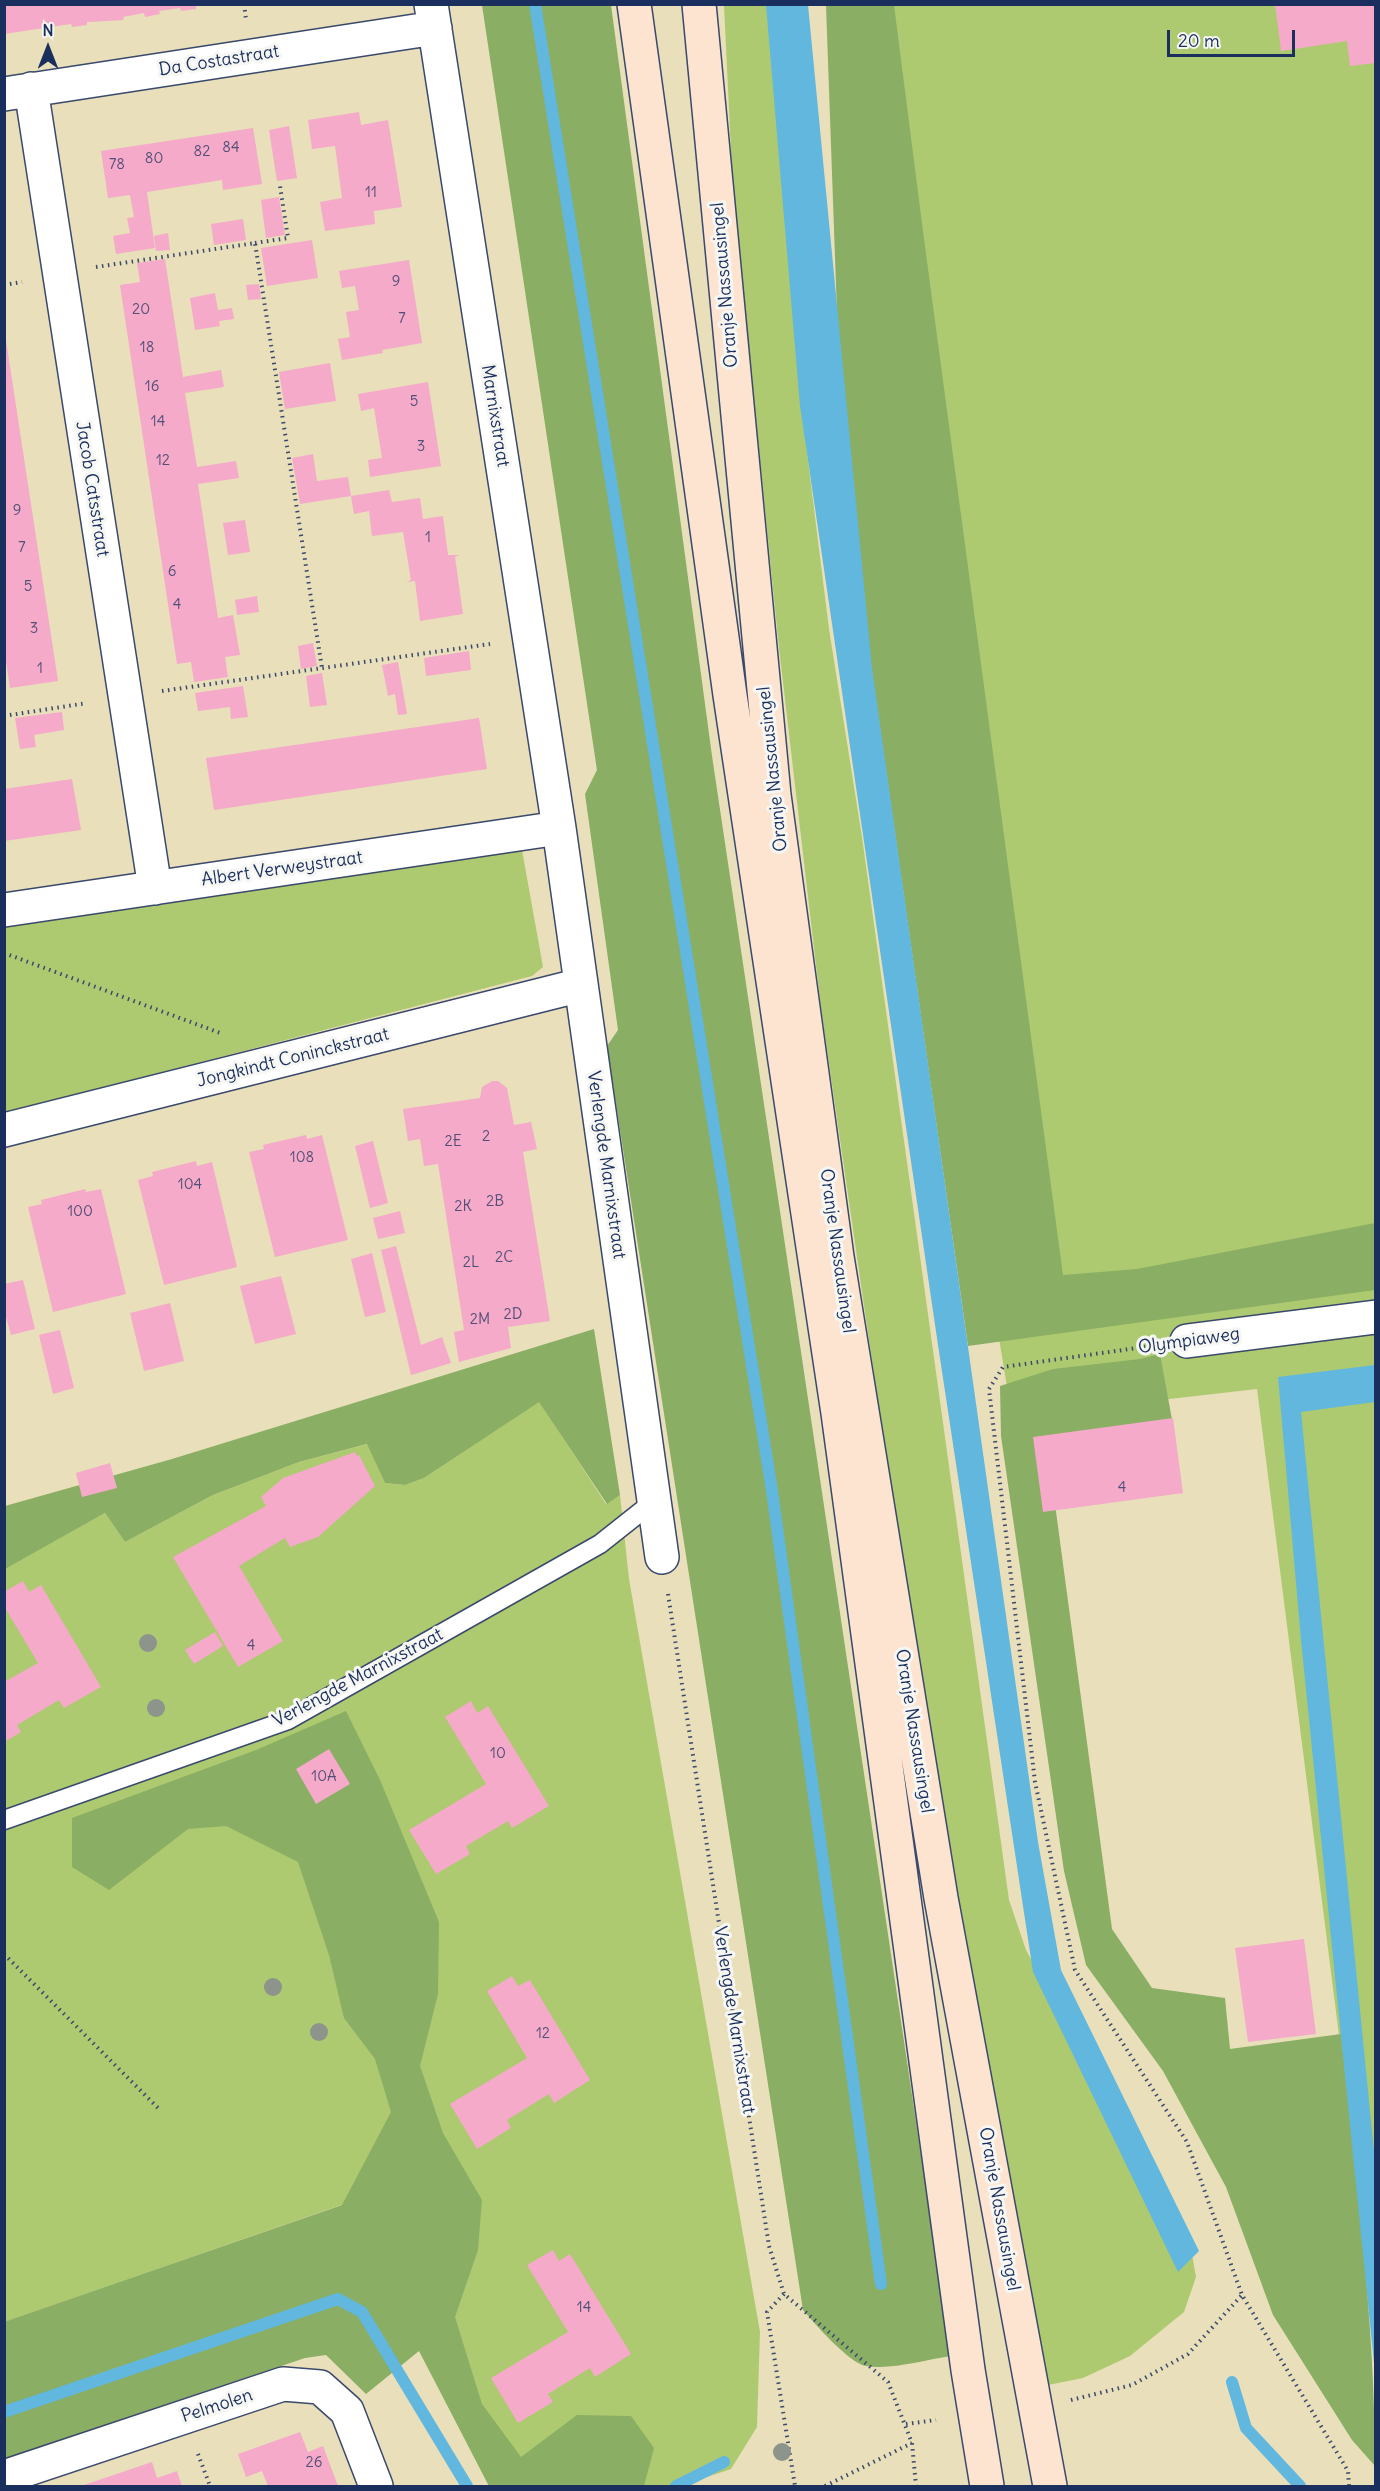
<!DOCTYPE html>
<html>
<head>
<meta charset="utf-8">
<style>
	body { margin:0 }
	#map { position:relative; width:1380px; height:2491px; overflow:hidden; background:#e9dfbb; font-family:Delius,sans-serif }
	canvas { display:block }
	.frame { position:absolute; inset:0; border:6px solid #1b2f5e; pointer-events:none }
	.north { position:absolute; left:18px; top:18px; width:60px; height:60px; -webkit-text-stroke:4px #f6f6f2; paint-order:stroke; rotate:0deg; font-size:16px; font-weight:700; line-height:24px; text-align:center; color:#1b2f5e }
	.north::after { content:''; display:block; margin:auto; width:21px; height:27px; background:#1b2f5e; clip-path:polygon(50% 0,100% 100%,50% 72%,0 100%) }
	.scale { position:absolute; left:1167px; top:30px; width:128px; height:27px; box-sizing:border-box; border:3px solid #1b2f5e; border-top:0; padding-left:8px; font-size:18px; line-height:21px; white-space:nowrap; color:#1b2f5e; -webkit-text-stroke:4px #f6f6f2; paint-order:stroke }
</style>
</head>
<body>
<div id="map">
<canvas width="1380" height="2491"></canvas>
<div class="frame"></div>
<div class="north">N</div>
<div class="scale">20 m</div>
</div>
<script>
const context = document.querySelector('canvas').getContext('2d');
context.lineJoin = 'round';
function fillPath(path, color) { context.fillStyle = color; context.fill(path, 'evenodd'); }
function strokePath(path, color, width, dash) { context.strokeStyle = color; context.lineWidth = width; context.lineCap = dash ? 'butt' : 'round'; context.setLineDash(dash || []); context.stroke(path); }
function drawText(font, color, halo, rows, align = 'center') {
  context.font = font + ' Delius,sans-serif'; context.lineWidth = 6; context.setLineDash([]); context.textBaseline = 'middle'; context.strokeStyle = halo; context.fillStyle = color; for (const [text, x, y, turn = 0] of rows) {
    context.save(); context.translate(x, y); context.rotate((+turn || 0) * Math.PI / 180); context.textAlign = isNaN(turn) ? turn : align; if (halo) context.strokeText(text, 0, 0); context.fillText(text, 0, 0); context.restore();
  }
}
fillPath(new Path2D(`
	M724 5H787L804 428 829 629 862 837 1009 1900 1026 1950 1190 2243 1196 2277 1184 2312 1130 2356 1083 2378 1028 2389 896 1527 821 1008 779 648 733 193Z
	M839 5H1375V2319L1257 1389 1012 1417 965 1133Z
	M504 848 522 850 543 967 532 976 5 1113V923Z
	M539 1401 606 1504 620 1495 629 1579 760 2332 757 2427 731 2469 680 2486H489L398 2309 341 2205 5 2322 4 1569 105 1513 125 1542 213 1495 299 1462 368 1444 385 1483 405 1485 424 1478Z`), '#aeca71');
fillPath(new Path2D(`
	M482 5H611L712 756 951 2356C924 2360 892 2370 866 2366 850 2364 814 2323 803 2310L607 1046 618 1030 585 794 597 770Z
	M826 5H894L924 239 1063 1275 1137 1269 1375 1223V1290L968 1346 864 616 839 369Z
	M594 1329 620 1495 607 1504 539 1402 424 1478 405 1485 385 1483 367 1444 299 1462 213 1495 125 1542 105 1513 5 1569V1506L172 1459Z
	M1160 1354 1173 1425 1046 1437 1112 1929 1152 1988 1225 1998 1230 2049 1341 2034C1356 2178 1375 2322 1375 2466L1352 2440 1273 2315 1226 2187 1163 2071 1086 1965 1064 1871 1001 1436 1000 1386 1053 1369 1140 1359Z
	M346 1711 380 1780 439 1922 438 1994 420 2066 443 2133 482 2200 478 2250 455 2317 482 2404 521 2457 577 2415 631 2416 654 2448 644 2486H489L419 2351 366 2394 326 2355 305 2358 5 2459 4 2322 342 2205 391 2112 375 2059 344 2018 329 1955 298 1862 226 1826 188 1829 109 1890 72 1867V1818L256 1750Z`), '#8aae63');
fillPath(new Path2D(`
	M766 5H808L872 668 1038 1842 1061 1970 1199 2251 1178 2272 1033 1972 938 1345 800 406Z
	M1375 1365V1402L1301 1412 1375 2162V2373L1301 1640 1278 1377Z`), '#61b7de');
strokePath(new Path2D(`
	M535 4 772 1491 881 2284
	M1232 2382 1246 2428 1300 2486
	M4 2412 338 2299 362 2312 467 2486
	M676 2486 724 2462`), '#61b7de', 12);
fillPath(new Path2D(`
	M4 4H196V9L181 11 180 8 159 11 160 14 145 17 144 13 123 17 124 20 90 22H87V25L72 27 71 24 4 34Z
	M1275 4H1376V63L1350 66 1347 41 1281 51Z
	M359 112 361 125 388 120 402 207 374 211 375 224 325 231 320 202 342 198 335 146 312 149 308 120Z
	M289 126 297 178 277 181 269 130Z
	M253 128 262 184 223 190 222 180 147 192 155 248 116 254 113 236 130 233 127 218 134 217 130 195 108 198 101 151Z
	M279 197 285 235 266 238 261 200Z
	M243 219 246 240 214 245 211 224Z
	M168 233 170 250 156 251 154 236Z
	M312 240 318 278 267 286 261 248Z
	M165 259 183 377 221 370 224 387 185 393 197 467 236 461 239 478 198 484 218 618 233 615 240 655 225 657 228 677 194 682 191 662 177 664 120 285 140 282 137 263Z
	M409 260 422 343 382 350 383 353 342 360 338 339 350 337 346 312 359 310 355 286 342 288 339 271Z
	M259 284 261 299 248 300 246 285Z
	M215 293 218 310 232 308 234 319 219 321 220 326 195 330 190 298Z
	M4 327 58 681 10 688 4 648Z
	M330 363 336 401 285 409 279 372Z
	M428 382 441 466 370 477 368 460 382 458 374 408 361 411 358 394Z
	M313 454 317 481 348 477 351 496 300 504 292 458Z
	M389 490 392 502 420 498 423 519 443 516 448 555H459L455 557 463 614 420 621 415 581 406 582 411 580 403 532 372 536 369 511 354 514 351 496Z
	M245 520 250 552 228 555 223 523Z
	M257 596 259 612 237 615 235 600Z
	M313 643 317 666 301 669 298 646Z
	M469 651 471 670 426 676 424 658Z
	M398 662 407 714 398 715 395 694 388 696 382 665Z
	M322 673 327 705 310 707 306 676Z
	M243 686 248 717 231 719 230 707 198 711 195 693Z
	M62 712 64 730 34 735 36 747 20 749 15 718Z
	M479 718 487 769 214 810 206 758Z
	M72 779 81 830 4 841V789Z
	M492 1081H498L507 1088 514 1125 531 1122 537 1149 523 1152 550 1321 508 1327 511 1348 459 1362 454 1332 464 1330 438 1164 424 1166 420 1139 408 1141 403 1109 480 1098 482 1087Z
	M306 1135 307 1139 322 1135 348 1240 275 1257 249 1152 264 1149 263 1145Z
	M373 1141 388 1203 370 1208 355 1146Z
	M196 1161 197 1166 212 1162 237 1267 164 1285 138 1180 153 1176 152 1172Z
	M85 1189 86 1192 101 1189 126 1294 53 1312 28 1207 42 1204 41 1200Z
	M400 1211 405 1233 378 1239 373 1218Z
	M396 1246 421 1345 442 1337 451 1363 411 1375 381 1250Z
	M372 1253 386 1312 365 1317 351 1259Z
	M281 1276 296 1334 255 1344 240 1286Z
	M23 1280 35 1329 11 1335 4 1310V1284Z
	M170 1303 184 1361 144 1371 130 1313Z
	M60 1330 74 1388 53 1394 39 1335Z
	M1173 1418 1183 1493 1043 1512 1033 1437Z
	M355 1452 357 1456 359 1455 375 1486 318 1537 290 1547 285 1538 239 1566 283 1641 238 1667 173 1557 266 1506 261 1497 283 1478Z
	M110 1463 117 1488 82 1497 76 1473Z
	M23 1581 29 1592 41 1585 101 1687 64 1708 59 1700 17 1725 21 1732 4 1742V1682L38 1663 4 1606V1592Z
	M215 1632 223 1646 194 1664 185 1650Z
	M471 1701 477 1713 488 1706 549 1806 512 1828 508 1821 466 1846 470 1854 436 1874 409 1830 486 1784 445 1717Z
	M329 1749 350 1784 316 1804 296 1769Z
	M1304 1939 1316 2034 1248 2042 1235 1948Z
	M512 1976 518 1986 530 1980 590 2080 554 2103 549 2094 507 2120 511 2128 477 2149 450 2104 527 2058 487 1991Z
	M553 2250 559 2261 570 2254 631 2354 595 2377 590 2368 548 2394 553 2402 518 2423 491 2378 568 2332 527 2265Z
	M300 2432 308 2452 323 2446 338 2486H268L262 2471 246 2477 238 2454Z
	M152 2462 157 2478 177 2471 182 2486H81Z`), '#f4aac8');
const service = new Path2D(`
	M4 1820 288 1720 600 1544 653 1502`);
const minor = new Path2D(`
	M431 4 559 828 662 1557
	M31 89 155 888
	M4 94 435 28
	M4 910 559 828
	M4 1130 581 985
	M1187 1341 1376 1317
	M4 2477 283 2384 320 2387 347 2411 376 2486`);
const secondary = new Path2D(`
	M634 4 730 695 838 1413 968 2370 987 2486
	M699 4 774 795 837 1257 941 1898 1050 2486`);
strokePath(service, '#3a496c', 21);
strokePath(minor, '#3a496c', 36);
strokePath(secondary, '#3a496c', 36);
strokePath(new Path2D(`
	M244 4 246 19
	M255 243 288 238 280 186
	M96 267 255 243 322 668
	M4 285 22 282
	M162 691 490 644
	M4 716 87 703
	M4 953 223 1034
	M1151 1346 1003 1367 989 1389 1035 1782 1075 1970 1187 2142 1242 2295 1348 2471 1349 2486
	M668 1594 769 2246 784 2294 888 2382 912 2443 916 2486
	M4 1954 158 2108
	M784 2294 767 2312 795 2486
	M1071 2400 1132 2385 1188 2354 1242 2295
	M906 2424 936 2420
	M198 2454 210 2486
	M825 2486 912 2443`), '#3a496c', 4, [1.5, 4.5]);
strokePath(service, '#fff', 18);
strokePath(minor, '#fff', 33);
strokePath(secondary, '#fde4d1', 33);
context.fillStyle = '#8c948b';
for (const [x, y] of [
	[148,1643],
	[156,1708],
	[273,1987],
	[319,2032],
	[782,2452]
]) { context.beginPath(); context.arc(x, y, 9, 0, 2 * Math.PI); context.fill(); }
drawText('15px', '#514e78', null, [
	["84",231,148],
	["82",202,152],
	["80",154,159],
	["78",117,165],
	["11",371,193],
	["9",396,282],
	["20",141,310],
	["7",402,319],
	["18",147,348],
	["16",152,387],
	["5",414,402],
	["14",158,422],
	["3",421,447],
	["12",163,461],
	["9",17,511],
	["1",428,538],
	["7",22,548],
	["6",172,572],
	["5",28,587],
	["4",177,605],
	["3",34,629],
	["1",40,669],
	["2",486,1137],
	["2E",453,1142],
	["108",302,1158],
	["104",190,1185],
	["2B",495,1202],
	["2K",463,1207],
	["100",80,1212],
	["2C",504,1258],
	["2L",471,1263],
	["2D",513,1315],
	["2M",480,1320],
	["4",1122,1488],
	["4",251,1646],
	["10",498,1754],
	["10A",324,1777],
	["12",543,2034],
	["14",584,2308],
	["26",314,2463]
]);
drawText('18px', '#1b2f5e', '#f6f6f2', [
	["Da Costastraat",219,61,-9],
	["Oranje Nassausingel",725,285,-95],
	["Marnixstraat",495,416,81],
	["Jacob Catsstraat",92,489,81],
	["Oranje Nassausingel",773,769,-96],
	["Albert Verweystraat",282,869,-8],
	["Jongkindt Coninckstraat",293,1058,-14],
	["Verlengde Marnixstraat",606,1165,82],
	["Oranje Nassausingel",837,1251,82],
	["Olympiaweg",1189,1341,-8],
	["Verlengde Marnixstraat",358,1678,-28],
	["Oranje Nassausingel",914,1731,81],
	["Verlengde Marnixstraat",734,2020,81],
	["Oranje Nassausingel",999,2209,80],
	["Pelmolen",217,2406,-18]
]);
</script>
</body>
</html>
